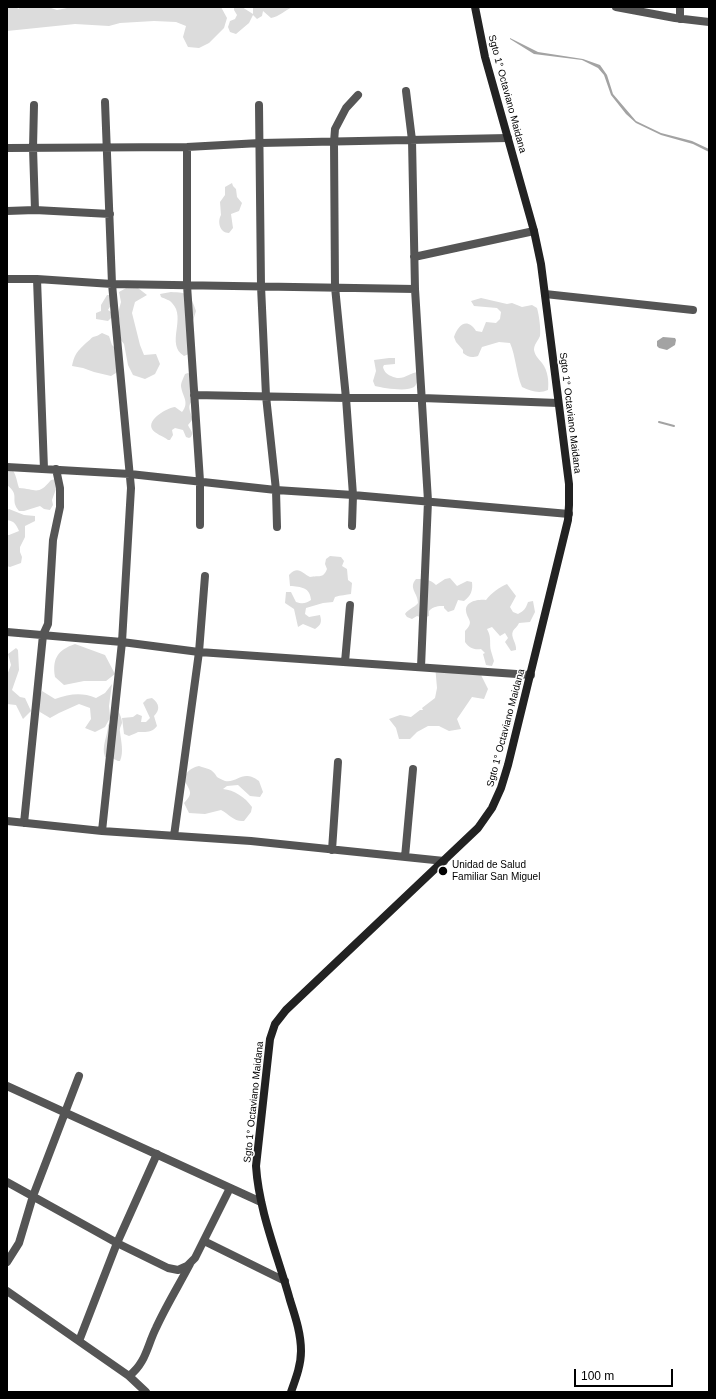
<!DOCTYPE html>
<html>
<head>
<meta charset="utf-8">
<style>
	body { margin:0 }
	#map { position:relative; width:716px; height:1399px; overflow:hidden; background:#fff; font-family:Arial,sans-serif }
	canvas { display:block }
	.frame { position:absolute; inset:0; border:8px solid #000; pointer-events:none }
	.scale { position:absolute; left:574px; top:1369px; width:99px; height:18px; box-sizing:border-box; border:2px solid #000; border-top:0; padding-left:5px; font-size:12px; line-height:14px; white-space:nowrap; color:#000; -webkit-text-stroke:3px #fff; paint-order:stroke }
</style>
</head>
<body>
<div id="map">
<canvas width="716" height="1399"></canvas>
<div class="frame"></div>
<div class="scale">100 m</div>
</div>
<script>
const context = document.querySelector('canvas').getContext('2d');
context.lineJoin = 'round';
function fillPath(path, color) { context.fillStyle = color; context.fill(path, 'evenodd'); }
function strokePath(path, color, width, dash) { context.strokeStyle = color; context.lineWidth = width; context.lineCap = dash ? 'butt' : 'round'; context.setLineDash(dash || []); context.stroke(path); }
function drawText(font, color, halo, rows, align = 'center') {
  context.font = font + ' Arial,sans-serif'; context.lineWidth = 3; context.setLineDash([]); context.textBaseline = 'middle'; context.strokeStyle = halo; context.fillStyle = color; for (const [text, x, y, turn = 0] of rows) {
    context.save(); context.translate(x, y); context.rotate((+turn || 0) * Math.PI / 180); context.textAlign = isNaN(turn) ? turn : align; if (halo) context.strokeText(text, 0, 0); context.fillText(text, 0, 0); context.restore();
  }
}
fillPath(new Path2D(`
	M7 7H17L18 9 21 7H48L57 10 72 7H221L227 18 224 28 209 43 199 48 188 47 183 37 186 26 176 22 154 21 120 23 109 26 75 24 7 31Z
	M234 7H242L253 14V7H293C285 10 279 17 271 18L263 11 262 16 257 19 253 15 249 23 236 34 230 32 228 27 230 21 235 19 237 15 234 10Z
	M232 183 233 186 236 189 237 197 242 203 239 211 231 214 233 228 229 233C220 233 217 222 221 215L220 202 225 195V187Z
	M128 287 138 288 147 295 135 302 132 313 140 345 144 355 156 354 160 364 155 374 145 379 133 375 128 365 124 344 117 335 120 324 118 313 121 302 119 292Z
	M171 292C188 293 190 293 196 311L192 324 189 354 184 356C165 344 187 318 172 303 170 300 165 299 161 297L160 294Z
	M107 295H112L111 305 108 310 111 312 112 317 108 321 96 319V313L101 311V305Z
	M481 298 507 304 512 303 522 307 532 305 537 308C539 315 541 329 540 336 538 341 534 344 534 350 535 356 539 359 542 363 548 371 549 381 548 390 539 394 531 391 522 387 516 373 516 357 510 343L499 342 482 347 478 356C471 358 468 357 463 353V350L456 342 454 337C458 325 467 317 476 331L482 332 486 322 496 323 500 319 501 312 497 308 474 306 471 301Z
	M102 333 109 336 112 345 116 349 119 369 116 373 111 376 94 372 83 368 72 366C75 353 77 352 86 343 89 341 91 338 93 337 97 336 99 335 102 333Z
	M389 358H395V364L384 365 383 367C384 371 386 374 391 376 403 382 408 373 418 372 418 377 418 384 414 387 407 392 383 388 375 386L373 381 376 371 374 360Z
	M188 373 194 377 200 395C188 403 187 405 193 419L188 425C190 430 194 432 191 437L189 438 186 437 183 430 175 428 172 430 173 435 170 440H168C163 436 155 434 152 429 147 419 167 408 175 407L182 412C190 402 182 396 181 386 181 382 184 377 185 374Z
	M7 465C16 470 16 479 19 488 36 489 38 496 51 480L56 479V489L52 500 53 505 50 510 44 509 40 506 24 511H19C9 499 21 496 7 485Z
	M9 509 24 515 35 516V521L25 526V537L20 547V552L22 557 21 563 10 567 7 566V535H9L19 531C16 524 14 521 7 520V510Z
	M330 556 341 557 344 561 342 566 347 569 348 580 352 583 351 594C346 595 341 595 335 597L333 602 323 603 306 608 305 614 309 617 320 615C322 622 321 625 315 629L303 624 298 627 294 609 285 603 286 592H291L296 602C302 604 305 604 311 600 310 587 301 587 290 586L289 575C298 565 302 573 310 577 319 575 323 579 327 569L325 564 326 559Z
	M450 578 457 586 467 581 472 582C473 590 471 596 464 601L458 600 454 610 448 612 444 608V606C438 606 434 606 429 611V616L423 618 417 616 412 619 407 617 405 614C408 609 414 608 418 603 418 593 408 588 416 579 424 579 430 579 436 585L445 579Z
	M507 584 516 596 510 607 513 612 518 614C524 611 526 608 528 602L533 601 535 612 530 622 519 623C518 626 514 629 513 631 510 637 517 643 516 650L511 651 505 642 508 638 505 633 500 636 492 627 487 629C492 638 489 643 491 651 492 654 493 658 494 661L492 666 486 665 483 654 485 653 481 649C474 650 469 648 465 642V631C475 621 467 620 466 611 465 601 479 599 486 600 491 593 500 587 507 584Z
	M75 644 105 655 115 674 106 681H84L64 685 55 677C52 658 58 650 75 644Z
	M16 648 18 650 19 670 12 690 20 697 25 698 31 711 23 719 16 705 7 704V675L11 665 8 654Z
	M435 665 478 669 488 689 484 699 472 697 457 719 461 729 449 731 439 726H428L417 732 410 739H399L396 728 389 719 400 715 411 717 420 710H423L422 708 435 698 437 688Z
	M112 684 109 706 110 716 118 711C120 714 122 719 122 723 121 726 119 729 120 732 121 741 124 752 120 761H118L108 756 105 757C101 746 108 736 108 725L110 723V718L105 727 95 732 85 728 91 719 90 708 79 704 59 713 50 718 40 712 38 701 42 691 55 699C70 694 81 692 96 698L105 693Z
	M152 698C160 704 160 710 154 716L157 726C152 733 146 732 138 732 136 733 132 735 129 736L124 734 122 718 133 717 137 714 142 716 141 722H146L150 718 143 703 147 699Z
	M199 766C207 769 212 768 217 777 219 778 222 780 225 781 239 783 242 769 259 781L263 792 260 797 250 796 238 785 227 786 223 789C234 790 245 797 252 807L251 812 244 821C234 822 229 814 221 810L205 814 189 813 184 803C194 793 190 791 184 780 186 772 190 768 199 766Z`), '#dcdcdc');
fillPath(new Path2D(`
	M510 38 538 52 583 59 600 65 607 75 613 94 636 121 661 133 692 141 709 149V152L693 144 661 135 636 123 626 114 611 95 604 75 598 68 582 60 534 54 510 39Z
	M663 337 675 338 676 340 675 345 667 350 659 348 657 346V341Z`), '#a3a3a3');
strokePath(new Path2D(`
	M659 422 674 426`), '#a3a3a3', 2);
strokePath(new Path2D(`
	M616 7 675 18 709 22
	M680 7V19
	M406 91 412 140 415 289 428 501 421 667
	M34 105 33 148 35 210
	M259 105 261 286 266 396 276 490 277 527
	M187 147V285L200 481V525
	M7 148 187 147 260 143 508 138
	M7 211 35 210 110 214
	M414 257 534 231
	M7 279H37L112 284 415 289
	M37 279 44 469
	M545 294 693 310
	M194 395 346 398H422L558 403
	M7 467 130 474 276 490 353 495 569 514
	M352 526 353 495 346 398 335 287 334 142 335 129 346 108 358 95
	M7 632 122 642 199 652 531 675
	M345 662 350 605
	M7 821 102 831 251 841 444 861
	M24 823 43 635 48 624 53 540 60 507V488L56 469
	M102 831 122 642 131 488 112 284 105 102
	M174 836 199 652 205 576
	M332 850 338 762
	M405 857 413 769
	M7 1086 261 1202
	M7 1182 117 1243 168 1268 178 1270 187 1266 195 1258 230 1188
	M204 1241 285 1281
	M7 1262 19 1243 33 1196 79 1076
	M7 1291 129 1376 146 1392
	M79 1341 117 1243 157 1154
	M129 1376C146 1363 147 1346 156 1328 166 1306 179 1285 190 1264`), '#555', 8);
strokePath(new Path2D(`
	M291 1392C296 1378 301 1365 301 1351 301 1333 295 1316 290 1300 278 1256 259 1212 256 1166L270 1039 275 1024 286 1010 478 828 492 808 501 788 508 765 568 520 569 505V484L541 264 534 231 485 57 475 7`), '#222', 8);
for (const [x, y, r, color] of [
	[443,871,5,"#000"]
]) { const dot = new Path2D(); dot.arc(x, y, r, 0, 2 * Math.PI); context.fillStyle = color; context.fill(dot); strokePath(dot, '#fff', 1.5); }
drawText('10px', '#000', '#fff', [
	["Sgto 1° Octaviano Maidana",507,94,75],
	["Sgto 1° Octaviano Maidana",570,413,83],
	["Sgto 1° Octaviano Maidana",506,728,-75],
	["Sgto 1° Octaviano Maidana",254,1102,-84]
]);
drawText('10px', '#000', '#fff', [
	["Unidad de Salud",452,865],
	["Familiar San Miguel",452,877]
], 'left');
</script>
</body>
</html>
